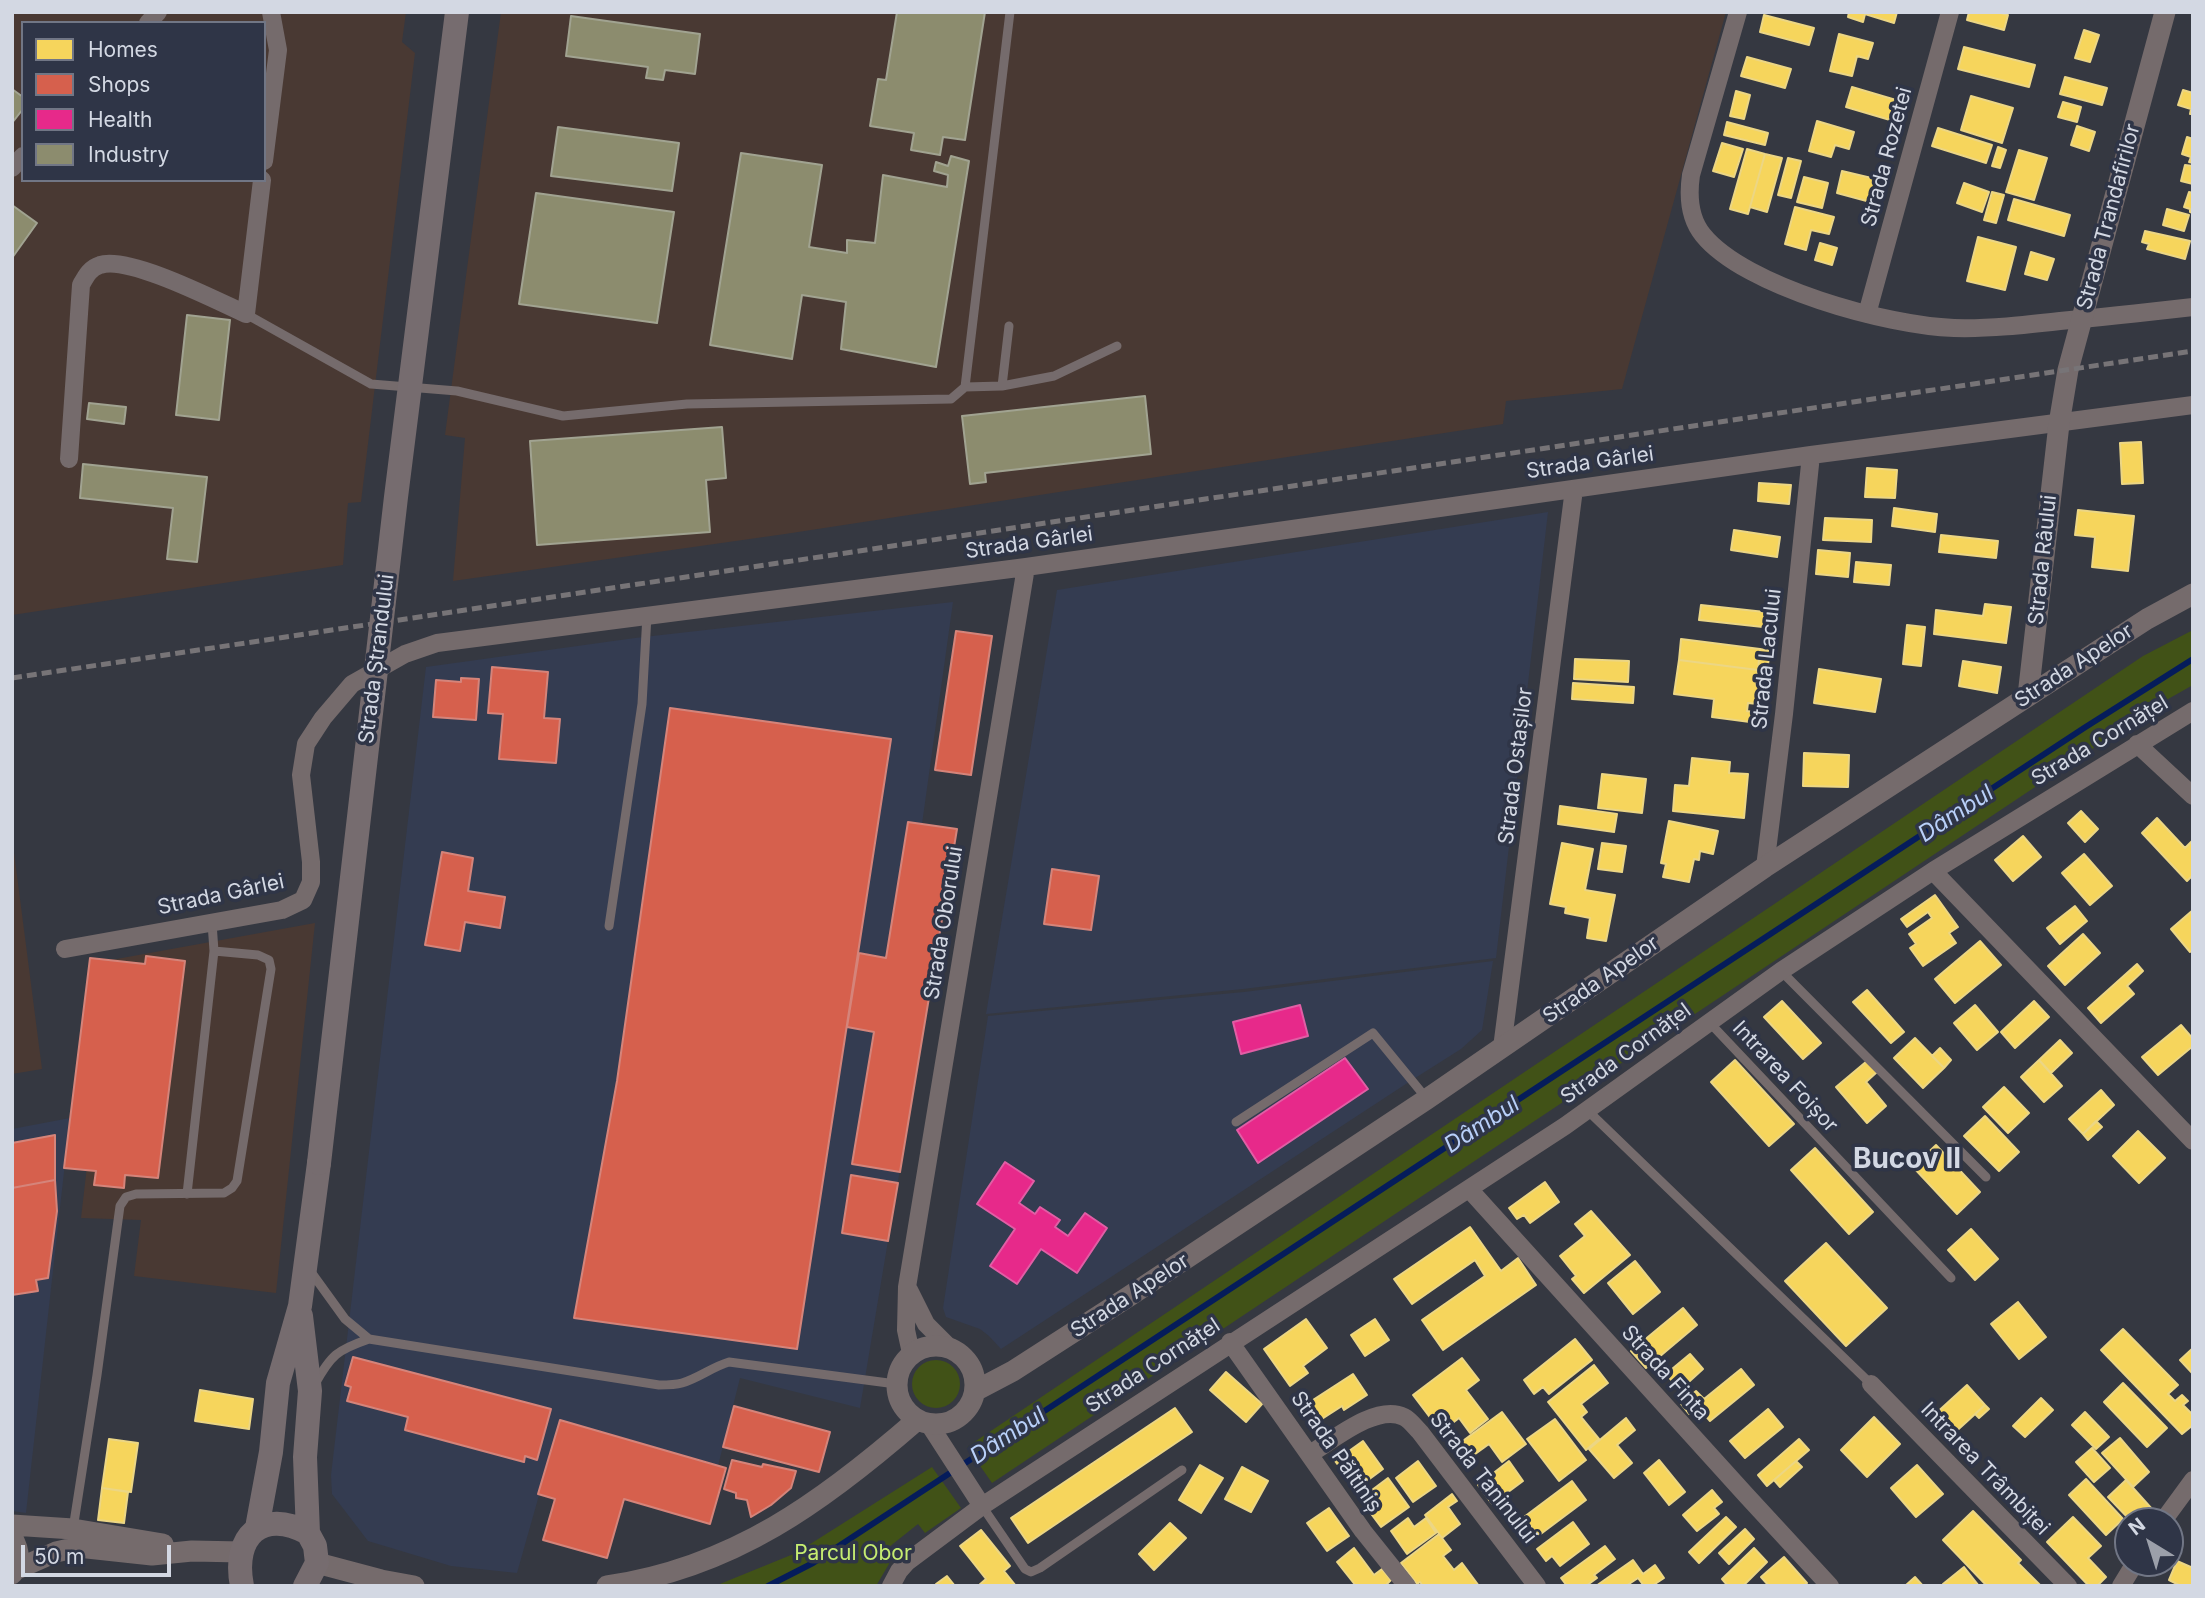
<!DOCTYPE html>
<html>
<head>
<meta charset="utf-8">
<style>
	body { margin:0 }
	#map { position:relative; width:2205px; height:1598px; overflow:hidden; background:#353841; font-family:Inter,sans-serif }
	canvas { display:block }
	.frame { position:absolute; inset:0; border:14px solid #d3d8e3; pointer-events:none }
	.legend { position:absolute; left:21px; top:21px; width:245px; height:161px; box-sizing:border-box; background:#2f3547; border:2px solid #717685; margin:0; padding:9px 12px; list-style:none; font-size:21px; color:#d3d8e3 }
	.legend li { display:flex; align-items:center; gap:14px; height:35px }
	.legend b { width:35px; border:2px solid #717685 }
	.north { position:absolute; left:2114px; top:1507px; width:70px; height:70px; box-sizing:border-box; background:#2f3547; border:2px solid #717685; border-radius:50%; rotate:322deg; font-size:19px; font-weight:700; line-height:28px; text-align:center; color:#d3d8e3 }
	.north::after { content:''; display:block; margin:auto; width:24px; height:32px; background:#9ca0aa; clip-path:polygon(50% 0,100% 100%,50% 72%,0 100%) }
	.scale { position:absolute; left:21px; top:1545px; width:150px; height:32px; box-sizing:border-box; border:4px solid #d3d8e3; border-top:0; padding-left:9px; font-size:21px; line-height:24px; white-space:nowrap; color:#d3d8e3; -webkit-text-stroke:5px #2f3547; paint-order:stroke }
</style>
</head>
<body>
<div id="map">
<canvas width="2205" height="1598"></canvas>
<div class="frame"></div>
<ul class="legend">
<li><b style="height:19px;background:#f6d55c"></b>Homes</li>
<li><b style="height:19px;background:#d6604d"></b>Shops</li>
<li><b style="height:19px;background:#e7298a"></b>Health</li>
<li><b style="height:19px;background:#8c8c6e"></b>Industry</li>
</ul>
<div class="north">N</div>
<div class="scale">50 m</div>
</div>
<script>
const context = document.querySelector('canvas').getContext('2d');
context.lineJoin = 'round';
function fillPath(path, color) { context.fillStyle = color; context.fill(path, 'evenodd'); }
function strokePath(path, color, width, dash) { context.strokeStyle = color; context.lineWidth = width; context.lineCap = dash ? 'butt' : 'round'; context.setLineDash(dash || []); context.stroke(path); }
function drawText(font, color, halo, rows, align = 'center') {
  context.font = font + ' Inter,sans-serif'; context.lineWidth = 7; context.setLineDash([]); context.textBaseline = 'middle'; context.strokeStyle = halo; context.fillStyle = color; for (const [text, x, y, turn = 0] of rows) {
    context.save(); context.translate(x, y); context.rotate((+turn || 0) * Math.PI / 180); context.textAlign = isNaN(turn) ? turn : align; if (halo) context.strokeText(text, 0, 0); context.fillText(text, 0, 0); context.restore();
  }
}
fillPath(new Path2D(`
	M1548 512 1496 958 1243 989 986 1014 1057 590Z
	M953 602 922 824 957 829 860 1408 740 1378 718 1466 560 1421 517 1573 451 1566 368 1541 332 1494 331 1475 426 667 635 638Z
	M1493 961 1482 1030 1461 1049 1412 1080 1001 1349 989 1336 980 1329 946 1317 943 1308 988 1016 1244 992Z
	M70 1118 26 1513 12 1511V1129Z`), '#343c51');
fillPath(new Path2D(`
	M12 12H406L402 42 415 53 361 502 348 503 343 565 12 615ZM23 23H264V180H23Z
	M501 12H1726L1622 389 1506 401 1503 424 785 534 453 581 465 438 445 435Z
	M12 837 42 1069 12 1074Z
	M315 923 276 1293 134 1276 141 1220 81 1218 111 960Z`), '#493933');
fillPath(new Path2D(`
	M2193 630V685L2161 703 992 1483 967 1447 2143 656Z
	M912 1384a24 24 0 1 1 48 0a24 24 0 1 1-48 0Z
	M932 1467 961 1508 925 1533 918 1524 884 1551 889 1564 876 1586H715L796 1553Z`), '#415217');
const homes = new Path2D(`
	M1849 12H1897L1894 23 1865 14 1863 22 1848 17Z
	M1969 12H1997L2008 15 2004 30 1967 20Z
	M1764 15 1814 28 1809 45 1760 32Z
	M2084 30 2099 35 2090 62 2075 58Z
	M1839 34 1873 43 1868 59 1857 56 1852 76 1830 71Z
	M1964 47 2035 65 2029 87 1958 69Z
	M1747 57 1791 69 1785 88 1741 76Z
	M2065 77 2107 88 2102 105 2060 94Z
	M1852 87 1896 100 1890 120 1846 107Z
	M2183 90 2193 93V114H2190L2191 109 2178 105Z
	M1736 91 1750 95 1744 119 1730 116Z
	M1971 96 2013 108 2002 143 1961 130Z
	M2063 102 2081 107 2077 122 2058 117Z
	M1817 121 1854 132 1849 149 1835 145 1831 157 1809 151Z
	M1727 122 1768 133 1765 145 1724 135Z
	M2077 126 2095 132 2089 151 2071 145Z
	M1938 128 1992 145 1986 163 1932 146Z
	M2187 137 2193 139V163L2189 162 2191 157 2182 154Z
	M1722 143 1743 149 1734 177 1713 171Z
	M1998 147 2006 150 2000 168 1992 166Z
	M1747 149 1765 154 1748 214 1730 209Z
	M2019 150 2047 158 2034 200 2006 192Z
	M1765 154 1782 158 1767 212 1750 207Z
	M1788 158 1801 161 1791 198 1778 195Z
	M2185 165 2193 166V184L2181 181Z
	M1842 171 1880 180 1874 203 1837 193Z
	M1804 177 1828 183 1822 208 1797 202Z
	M1964 183 1989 192 1982 212 1957 203Z
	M1992 192 2004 195 1996 223 1984 220Z
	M2189 192 2193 193V213L2190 212V209L2184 207Z
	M2014 199 2070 215 2064 236 2008 220Z
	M1795 207 1834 217 1829 234 1811 230 1806 250 1785 244Z
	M2167 209 2189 215 2184 231 2163 225Z
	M2145 231 2190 241 2185 259 2147 249 2149 244 2142 242Z
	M1978 237 2016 247 2005 290 1967 281Z
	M1820 243 1837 248 1832 265 1815 260Z
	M2031 252 2054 259 2047 280 2025 274Z
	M2141 442 2143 483 2122 484 2120 443Z
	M1867 468 1897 470 1895 498 1865 497Z
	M1759 483 1791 485 1789 504 1758 501Z
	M1894 508 1937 514 1935 532 1892 526Z
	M2078 510 2134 516 2128 571 2092 567 2095 537 2075 535Z
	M1825 518 1872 520 1871 542 1823 540Z
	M1734 530 1780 537 1777 557 1731 550Z
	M1941 535 1998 541 1996 558 1939 552Z
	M1818 550 1850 553 1848 577 1816 574Z
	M1856 562 1891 565 1889 585 1854 582Z
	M1985 604 2011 607 2006 643 1934 634 1936 610 1983 616Z
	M1701 605 1774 613 1772 628 1699 620Z
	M1907 625 1925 627 1921 666 1903 664Z
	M1681 639 1760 649 1758 670 1679 660Z
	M1760 649 1770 651 1767 671 1758 670Z
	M1575 659 1629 661 1628 682 1574 679Z
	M1679 660 1758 670 1756 685 1769 686 1767 705 1748 703 1747 711 1767 714 1765 724 1712 717 1714 699 1674 694Z
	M1963 661 2001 667 1997 693 1959 686Z
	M1819 669 1881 679 1875 712 1814 703Z
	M1573 683 1634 687 1633 703 1572 699Z
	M1804 753 1849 755 1848 787 1803 786Z
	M1692 758 1730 762 1729 773 1748 774 1744 818 1673 811 1675 785 1689 786Z
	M1602 774 1646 779 1642 813 1598 808Z
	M1560 806 1617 814 1614 832 1558 824Z
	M2081 811 2098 829 2085 842 2068 823Z
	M2157 818 2185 848 2193 840V875L2187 881 2142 833Z
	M1669 821 1718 831 1713 854 1700 851 1699 860 1694 859 1689 882 1663 877 1666 864 1661 863Z
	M2023 836 2041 857 2013 881 1995 860Z
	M1562 843 1593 849 1585 890 1615 895 1606 941 1587 938 1590 918 1565 913 1566 907 1550 904Z
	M1602 843 1626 846 1622 872 1598 869Z
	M2084 854 2112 886 2090 905 2062 873Z
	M1935 895 1958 927 1949 933 1956 943 1923 966 1910 948 1916 944 1909 934 1932 918 1928 912 1907 927 1901 919Z
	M2075 906 2087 921 2060 944 2047 928Z
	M2193 910V950L2190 952 2171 929Z
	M2083 934 2100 953 2065 985 2048 966Z
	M1980 941 2001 965 1955 1003 1935 979Z
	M2137 964 2143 971 2127 986 2134 994 2101 1023 2088 1008Z
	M1867 990 1904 1032 1891 1043 1853 1002Z
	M1782 1001 1821 1043 1803 1059 1764 1017Z
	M2034 1001 2049 1017 2015 1048 2001 1032Z
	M1975 1005 1998 1032 1977 1050 1954 1023Z
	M2181 1025 2193 1039V1046L2158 1075 2142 1057Z
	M1915 1038 1944 1068 1923 1088 1894 1058Z
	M2060 1040 2072 1053 2051 1073 2039 1060Z
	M1940 1048 1951 1060 1944 1068 1932 1056Z
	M1735 1060 1794 1124 1769 1146 1711 1082Z
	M2039 1060 2062 1086 2044 1102 2021 1077Z
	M1867 1061 1877 1072 1866 1082 1886 1106 1867 1123 1836 1087Z
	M2004 1087 2029 1113 2008 1133 1983 1107Z
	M2101 1090 2114 1105 2083 1134 2069 1119Z
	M1985 1116 2019 1152 1999 1171 1964 1136Z
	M2096 1121 2102 1127 2088 1140 2083 1134Z
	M2138 1131 2165 1158 2139 1183 2113 1156Z
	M1936 1145 1980 1192 1957 1214 1913 1167Z
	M1815 1148 1873 1212 1849 1234 1791 1170Z
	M1545 1182 1559 1202 1530 1223 1524 1215 1517 1219 1509 1208Z
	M1591 1211 1630 1255 1584 1293 1572 1279 1576 1276 1560 1256 1585 1236 1575 1224Z
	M1470 1227 1501 1271 1518 1258 1536 1285 1443 1350 1422 1320 1485 1276 1475 1260 1412 1304 1394 1279Z
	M1971 1229 1998 1259 1975 1280 1948 1250Z
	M1826 1243 1887 1308 1846 1346 1785 1281Z
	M1635 1261 1660 1292 1633 1314 1608 1283Z
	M2018 1302 2046 1337 2019 1359 1991 1324Z
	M1683 1308 1697 1325 1646 1368 1631 1351Z
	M1306 1319 1327 1348 1303 1366 1308 1373 1290 1386 1264 1349Z
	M1375 1319 1389 1340 1365 1356 1351 1335Z
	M2123 1329 2178 1385 2168 1394 2175 1401 2182 1395 2188 1401 2183 1405 2193 1415V1425L2182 1434 2101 1350Z
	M1575 1339 1592 1360 1549 1394 1543 1387 1534 1394 1524 1380Z
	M2193 1348V1374L2180 1360Z
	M1690 1354 1703 1369 1680 1390 1666 1374Z
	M1462 1358 1479 1380 1466 1390 1488 1419 1470 1433 1459 1418 1441 1432 1413 1395Z
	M1594 1365 1608 1383 1581 1404 1587 1412 1581 1417 1599 1439 1586 1450 1548 1402Z
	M1741 1369 1754 1385 1710 1421 1698 1407 1689 1414 1681 1404 1696 1391 1704 1399Z
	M1226 1372 1262 1404 1246 1422 1210 1390Z
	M1353 1374 1367 1395 1344 1410 1342 1406 1311 1426 1299 1409Z
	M2123 1383 2167 1428 2147 1447 2104 1402Z
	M1967 1385 1985 1405 1951 1436 1933 1416Z
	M200 1390 253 1399 249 1429 195 1421Z
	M2041 1398 2053 1410 2025 1437 2013 1426Z
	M1985 1405 1989 1409 1979 1418 1975 1414Z
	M1175 1408 1192 1432 1028 1543 1011 1518Z
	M1768 1409 1783 1427 1745 1458 1730 1441Z
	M1502 1412 1526 1444 1502 1462 1489 1444 1471 1457 1460 1443Z
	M2085 1412 2109 1437 2096 1449 2072 1425Z
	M1874 1417 1900 1444 1867 1477 1841 1450Z
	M1626 1418 1635 1430 1617 1445 1632 1463 1614 1478 1589 1449Z
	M1555 1419 1586 1460 1559 1481 1527 1439Z
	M2120 1438 2149 1472 2133 1487 2102 1453Z
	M109 1439 138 1443 131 1492 102 1488Z
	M1799 1439 1809 1450 1767 1486 1758 1475Z
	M1363 1441 1383 1469 1356 1489 1335 1461Z
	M2092 1448 2110 1468 2094 1482 2076 1462Z
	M1659 1460 1685 1492 1669 1505 1644 1473Z
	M1418 1461 1436 1486 1413 1502 1396 1478Z
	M1509 1461 1523 1481 1492 1504 1478 1485Z
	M1796 1461 1802 1467 1780 1487 1774 1480Z
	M1200 1465 1223 1478 1201 1513 1179 1500Z
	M1917 1465 1943 1494 1916 1517 1891 1488Z
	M1242 1467 1268 1481 1251 1512 1225 1499Z
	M1388 1478 1409 1507 1381 1527 1360 1499Z
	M2086 1479 2123 1519 2106 1535 2069 1495Z
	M2126 1480 2152 1509 2139 1521H2131L2108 1497Z
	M1572 1481 1586 1500 1538 1536 1524 1517Z
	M102 1488 128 1492 124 1523 98 1520Z
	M1712 1490 1722 1502 1714 1508 1719 1514 1697 1531 1683 1515Z
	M1452 1494 1457 1501 1448 1507 1460 1524 1442 1538 1425 1515Z
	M1329 1508 1349 1536 1327 1551 1307 1523Z
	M1973 1511 2021 1560 2018 1563 2041 1586H1987L1943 1540Z
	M1726 1517 1736 1527 1699 1563 1689 1552Z
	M2073 1517 2101 1546 2088 1558 2106 1577 2097 1586H2089L2047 1542Z
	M1408 1518 1414 1527 1426 1518 1436 1533 1407 1554 1391 1531Z
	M1573 1522 1589 1544 1560 1566 1552 1556 1546 1561 1537 1549Z
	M1170 1523 1186 1538 1154 1570 1139 1554Z
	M1745 1529 1754 1539 1729 1564 1719 1553Z
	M981 1530 1010 1566 1004 1571 1016 1586H978L986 1579 960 1546Z
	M1439 1534 1451 1550 1443 1556 1454 1570 1462 1563 1479 1586H1423L1420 1582 1417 1584 1401 1563Z
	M1605 1546 1615 1559 1594 1575 1597 1578 1586 1586H1567L1561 1578Z
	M1354 1548 1374 1575 1382 1569 1391 1580 1385 1586H1356L1337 1562Z
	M1754 1548 1767 1562 1743 1586H1728L1722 1579Z
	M1784 1557 1807 1583 1804 1586H1769L1761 1577Z
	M1633 1560 1643 1574 1655 1565 1664 1578 1652 1586H1644L1638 1578 1626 1586H1596Z
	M2177 1561 2193 1568V1586H2181L2169 1580Z
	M1964 1567 1979 1586H1945L1943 1584Z
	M947 1576 955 1586H937L936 1584Z
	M1915 1577 1923 1586H1905Z`);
fillPath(homes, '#f6d55c');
strokePath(homes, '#ecd684', 2);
const shops = new Path2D(`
	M956 631 992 636 971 775 935 770Z
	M492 667 548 672 544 718 560 719 556 763 499 759 503 714 488 713Z
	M461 678 479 679 476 720 433 717 436 680 461 682Z
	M670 708 891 739 797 1349 574 1318 617 1081Z
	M908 822 957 829 900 1172 852 1164 874 1032 847 1027 859 953 886 958Z
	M442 852 473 858 468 891 505 897 500 928 465 922 460 951 425 945Z
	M1052 869 1099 876 1091 930 1044 924Z
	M146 956 185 961 158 1178 125 1175 124 1188 94 1185 96 1171 64 1168 90 958 145 964Z
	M55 1135V1180L12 1188V1143Z
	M851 1175 898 1183 888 1241 842 1233Z
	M55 1180 57 1211 48 1278 36 1280 38 1291 12 1295V1188Z
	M353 1357 551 1409 537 1460 525 1456 524 1462 405 1430 408 1417 347 1401 351 1387 345 1385Z
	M734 1406 830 1432 819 1472 723 1447Z
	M560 1420 726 1468 710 1524 624 1499 607 1558 543 1540 555 1499 538 1494Z
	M732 1460 762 1467 763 1464 796 1471 791 1488 771 1505 751 1517 747 1500 736 1498V1493L724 1489Z`);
fillPath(shops, '#d6604d');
strokePath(shops, '#d5847a', 2);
const health = new Path2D(`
	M1300 1005 1308 1036 1241 1054 1233 1022Z
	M1345 1058 1368 1089 1258 1163 1237 1130Z
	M1005 1162 1034 1181 1019 1203 1035 1214 1040 1207 1060 1220 1055 1227 1068 1236 1085 1213 1107 1228 1077 1273 1041 1249 1017 1284 990 1266 1015 1229 977 1204Z`);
fillPath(health, '#e7298a');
strokePath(health, '#e15ea5', 2);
const industry = new Path2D(`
	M897 12H985L965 140 943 137 940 155 911 150 914 133 870 126 878 79 886 80Z
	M571 16 700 34 695 74 665 70 663 80 646 78 648 67 566 56Z
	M12 89 23 97V109L12 123Z
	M558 127 679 143 672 191 551 176Z
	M741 153 822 165 809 247 847 253V240L875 243 883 175 947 187 948 175 934 171 936 162 948 166 951 156 969 161 936 367 841 349 846 302 802 295 792 359 710 345Z
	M536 193 674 212 657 323 519 304Z
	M12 205 37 223 12 258Z
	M187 315 230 320 219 420 176 415Z
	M1145 396 1151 454 985 473 986 482 970 484 962 416Z
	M89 403 126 407 124 424 87 419Z
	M722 427 726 478 706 480 710 532 537 545 530 441Z
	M83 464 207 477 197 562 167 559 173 508 80 498Z`);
fillPath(industry, '#8c8c6e');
strokePath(industry, '#a1a391', 2);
strokePath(new Path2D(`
	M768 1586 813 1563 2084 728 2193 659`), '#051c5b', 6);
strokePath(new Path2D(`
	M246 314 371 384 457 391 563 416 687 404 951 399 965 387 1010 12
	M1002 386 1009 326
	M965 387 1002 386 1054 376 1117 346
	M609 926 642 704 647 615
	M1781 971 1986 1177
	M1709 1022 1951 1278
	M1587 1110 1871 1384
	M1236 1122 1373 1033 1427 1099
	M187 1194 214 951 212 923
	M311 1272 345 1319 369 1339
	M315 1384C331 1355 337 1350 369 1339L659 1385C667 1385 675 1385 682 1383 699 1378 712 1367 729 1362L896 1384
	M982 1506 1025 1569 1031 1572 1040 1568 1182 1470
	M73 1529 97 1375 120 1206 126 1197 136 1194 224 1193 232 1188 237 1181 271 969 269 960 258 955 214 951`), '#756b6c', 9);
strokePath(new Path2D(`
	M1738 12 1691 175C1688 196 1689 218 1703 235 1745 287 1888 326 1954 328 1989 329 2025 325 2060 321 2104 317 2149 312 2193 307
	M148 23 158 12
	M264 161 278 50 271 12
	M12 168 23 156
	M1867 314 1950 12
	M69 459 81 285C86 276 90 268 100 265 128 255 217 301 246 314L262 180
	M2137 744 2193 796
	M1765 867 1784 714 1811 455
	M1933 871 2193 1141
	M65 949 282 910 303 900 311 882V862L301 775 306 744 323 718 352 684 405 654 437 643 1026 567 1811 455 2193 405
	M1502 1048 1574 489
	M1469 1189 1746 1495 1830 1586
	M909 1290 926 1324 949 1347
	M1230 1342 1363 1531 1407 1586
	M911 1353 906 1330 907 1287 1026 567
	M1871 1384 2068 1586
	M929 1424 982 1506
	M1310 1454C1333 1440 1377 1403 1404 1417 1410 1420 1415 1427 1420 1432L1537 1586
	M2163 1521 2193 1480
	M891 1586 899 1571 907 1562 982 1506 1565 1126 1781 971 1933 871 2193 711
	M2121 1586 2135 1563`), '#756b6c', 18);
strokePath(new Path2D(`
	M2028 696 2059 424 2068 370 2165 12
	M897 1385a39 39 0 1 1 78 0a39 39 0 1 1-78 0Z
	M975 1391 1013 1371 1128 1297 1427 1099 1765 867 2147 619 2193 594
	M12 1525 73 1529 163 1544
	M12 1537C19 1549 21 1562 12 1574
	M317 1563 381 1580 414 1586
	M15 1570 56 1552 78 1547 152 1555 192 1551 242 1552
	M607 1586C733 1568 824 1501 917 1420`), '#756b6c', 21);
strokePath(new Path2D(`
	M301 1316 310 1391 305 1457 308 1533 315 1546 317 1563 305 1586
	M257 1528 271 1452 278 1383 300 1306 319 1163
	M242 1586C232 1536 262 1508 308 1533`), '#766c6f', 24);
strokePath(new Path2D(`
	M12 678 2193 351`), '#777477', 5, [10, 5]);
strokePath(new Path2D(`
	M319 1163 396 497 457 12`), '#766c6f', 24);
drawText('21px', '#d3d8e3', '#2f3547', [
	["Strada Rozetei",1887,157,-75],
	["Strada Trandafirilor",2109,217,-75],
	["Strada Gârlei",1590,463,-8],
	["Strada Gârlei",1029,543,-8],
	["Strada Râului",2043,560,-84],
	["Strada Ștrandului",377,659,-83],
	["Strada Lacului",1767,659,-84],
	["Strada Apelor",2074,666,-33],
	["Strada Cornățel",2100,741,-31],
	["Strada Ostașilor",1516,766,-83],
	["Strada Gârlei",221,895,-12],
	["Strada Oborului",944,923,-81],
	["Strada Apelor",1601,980,-35],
	["Strada Cornățel",1626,1054,-36],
	["Intrarea Foișor",1785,1077,47],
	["Strada Apelor",1130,1296,-33],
	["Strada Cornățel",1153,1366,-33],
	["Strada Finta",1665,1373,48],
	["Strada Păltiniș",1336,1452,55],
	["Intrarea Trâmbiței",1985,1469,46],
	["Strada Taninului",1483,1478,52]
]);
drawText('21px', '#c6ed71', '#2f3547', [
	["Parcul Obor",853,1554]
]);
drawText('italic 23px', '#b9d0f9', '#2f3547', [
	["Dâmbul",1956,814,-33],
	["Dâmbul",1482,1125,-33],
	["Dâmbul",1008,1436,-33]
]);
drawText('bold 28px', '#d3d8e3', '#2f3547', [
	["Bucov II",1907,1160]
]);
</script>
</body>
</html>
